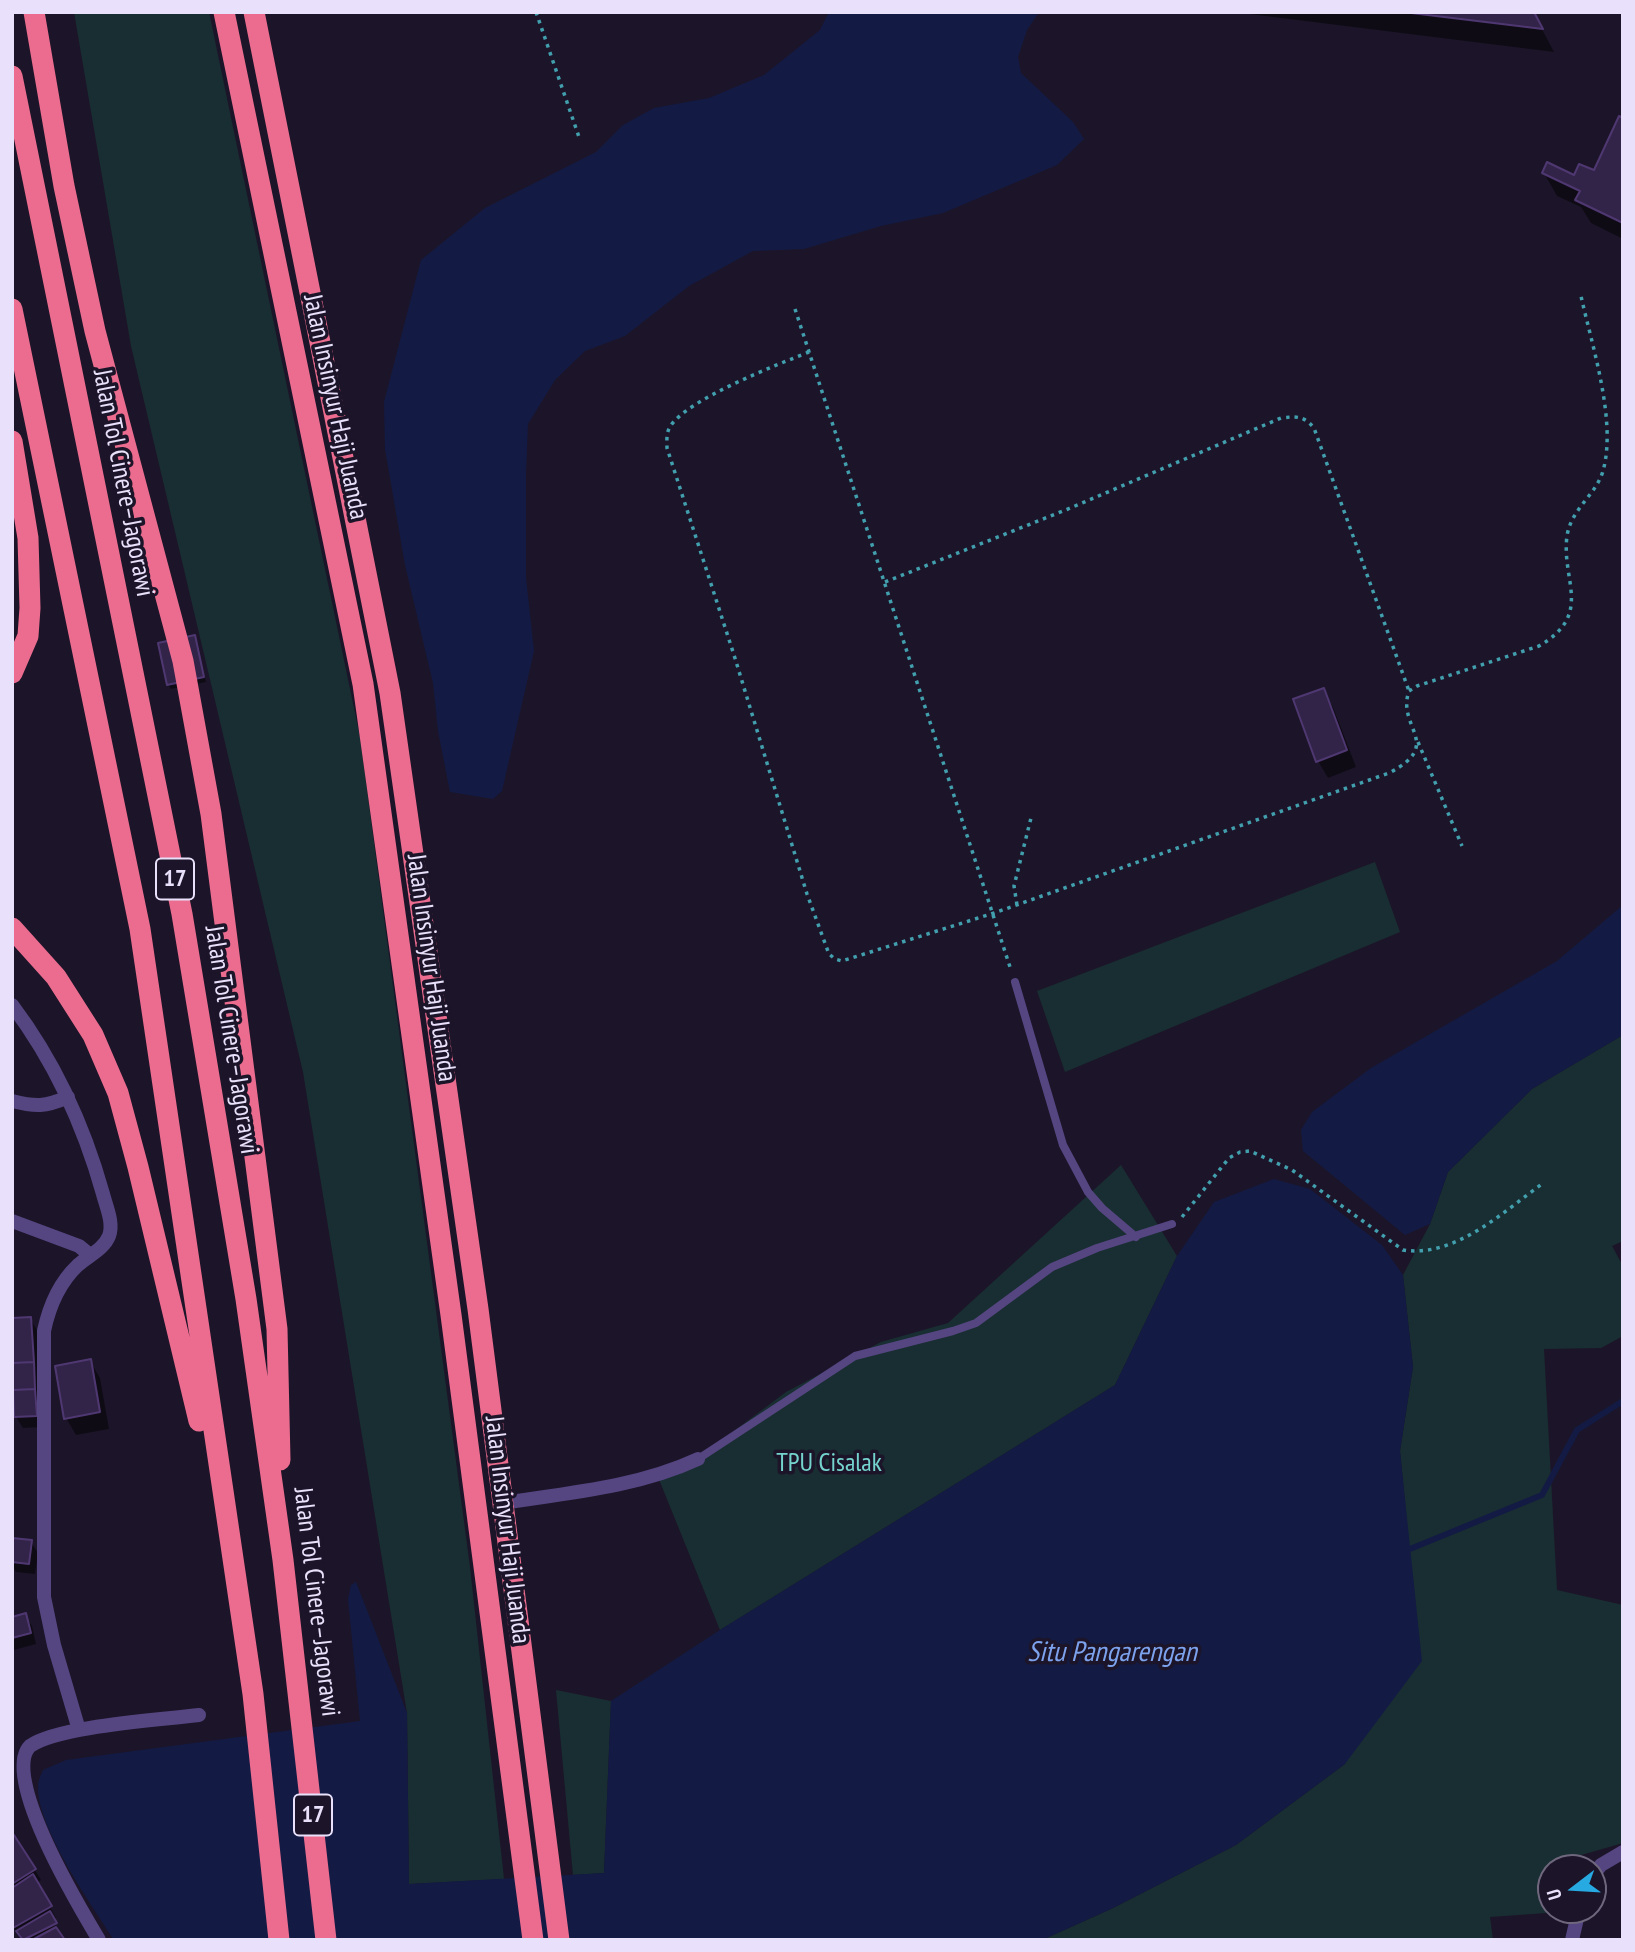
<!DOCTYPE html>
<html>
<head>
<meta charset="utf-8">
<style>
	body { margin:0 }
	#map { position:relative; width:1635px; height:1952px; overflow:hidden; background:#1c1529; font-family:"PT Sans Narrow",sans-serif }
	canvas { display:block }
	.frame { position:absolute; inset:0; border:14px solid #e9e1fb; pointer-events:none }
	.north { position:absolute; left:1537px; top:1854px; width:70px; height:70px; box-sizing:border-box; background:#1c1529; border:2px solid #6e677d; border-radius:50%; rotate:253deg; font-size:19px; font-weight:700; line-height:28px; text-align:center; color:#e9e1fb }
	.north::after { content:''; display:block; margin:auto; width:24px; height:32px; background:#27a9e1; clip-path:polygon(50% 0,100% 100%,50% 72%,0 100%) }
</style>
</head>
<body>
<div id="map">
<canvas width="1635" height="1952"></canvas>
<div class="frame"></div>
<div class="north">U</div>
</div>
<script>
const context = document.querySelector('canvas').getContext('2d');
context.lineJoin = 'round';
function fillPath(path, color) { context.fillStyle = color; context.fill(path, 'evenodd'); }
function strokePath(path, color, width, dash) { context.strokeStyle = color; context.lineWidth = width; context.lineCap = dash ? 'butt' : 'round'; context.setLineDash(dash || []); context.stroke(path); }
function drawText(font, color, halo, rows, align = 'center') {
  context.font = font + ' "PT Sans Narrow",sans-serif'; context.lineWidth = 7; context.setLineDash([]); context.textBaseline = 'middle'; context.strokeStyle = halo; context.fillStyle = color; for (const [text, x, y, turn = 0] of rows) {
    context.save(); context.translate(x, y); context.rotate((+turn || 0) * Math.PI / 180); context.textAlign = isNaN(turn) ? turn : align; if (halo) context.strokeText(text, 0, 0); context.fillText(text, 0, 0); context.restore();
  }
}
fillPath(new Path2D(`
	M74 12H209L360 737 470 1567 504 1879 409 1884 407 1713 303 1072 131 346Z
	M1375 862 1400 932 1065 1072 1037 991Z
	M1623 1035V1241L1612 1246 1623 1266V1336L1601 1348 1544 1349 1557 1590 1623 1605V1843L1571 1858 1569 1868H1551V1910H1560V1912L1490 1917 1493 1940H1042L1111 1909 1236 1845 1345 1764 1406 1514 1400 1451 1413 1367 1403 1275 1430 1224 1448 1172 1532 1089Z
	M1121 1165 1177 1256 1115 1385 720 1630 658 1477 698 1458 786 1392 881 1342 948 1323Z
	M556 1690 611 1701 604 1873 573 1875Z`), '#192e32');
fillPath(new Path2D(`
	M829 12H1039L1027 30 1018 57 1021 73 1073 122 1084 139 1057 165 943 213 881 226 804 249 753 251 689 286 625 336 585 351 555 380 528 424 526 473V578L534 651 502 791 493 799 450 792 438 731 433 683 405 565 385 449 384 402 421 260 485 208 596 152 623 125 654 108 709 98 764 75 820 30Z
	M1623 905V1035L1532 1089 1448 1172 1430 1224 1405 1235 1303 1151 1301 1130 1312 1112 1371 1068 1557 961Z
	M1274 1179 1310 1189 1382 1245 1403 1275 1413 1367 1400 1451 1422 1661 1345 1764 1236 1845 1111 1909 1042 1940H114C91 1904 37 1828 38 1786 38 1780 41 1775 43 1770L66 1760 360 1721 348 1599 351 1585 356 1582 407 1713 409 1884 604 1873 611 1701 720 1630 1115 1385 1177 1256 1214 1202Z`), '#131b44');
fillPath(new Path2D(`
	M1233 12H1533L1554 52Z
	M1623 120V239L1591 223 1581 207 1557 196 1544 173 1574 178 1594 173Z
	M194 637 206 682 171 689 168 685Z
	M1323 690 1333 707 1356 767 1328 778 1318 761Z
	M30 1319 37 1330 42 1427 23 1428 16 1417Z
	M90 1361 100 1378 109 1429 76 1435 66 1418Z
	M12 1539 31 1542 38 1553 35 1574 16 1572 12 1566Z
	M25 1615 32 1626 36 1644 14 1650 12 1619Z
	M12 1832 41 1880 37 1883 56 1918 53 1920 63 1940H24L12 1927Z`), '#0007');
strokePath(new Path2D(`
	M1410 1549 1542 1495 1577 1430 1623 1401`), '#131b44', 6);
const building = new Path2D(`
	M1403 12H1534L1543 29Z
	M1619 116 1623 118V223L1575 200 1580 191 1542 173 1547 162 1574 175 1579 164 1594 170Z
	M195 635 204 677 167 685 158 643Z
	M1324 688 1347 750 1316 762 1293 699Z
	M31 1317 34 1362 12 1363V1318Z
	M91 1359 100 1412 64 1419 55 1366Z
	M34 1362 35 1389 13 1390 12 1363Z
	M35 1389 37 1416 14 1417 13 1390Z
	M12 1538 32 1540 29 1564 12 1562Z
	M26 1613 31 1633 12 1638V1617Z
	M14 1835 36 1869 12 1884V1836Z
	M33 1874 52 1906 13 1928 12 1888Z
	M50 1911 57 1923 23 1940 16 1931Z
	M56 1927 65 1940H32Z`);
fillPath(building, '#322348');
strokePath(building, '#4f3871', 2);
strokePath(new Path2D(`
	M536 12 579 137
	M795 309 1011 970
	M809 352C779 364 685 400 670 427 666 433 667 441 667 448L734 655 807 894 829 954 835 959 842 961 994 913 1389 773C1445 744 1396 728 1409 691L1417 686 1539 646C1594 614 1561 581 1567 536 1571 509 1596 495 1603 471 1617 421 1592 346 1581 296
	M885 582 1068 509 1281 418C1297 416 1304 416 1314 428L1409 691
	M1418 742 1462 846
	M1017 905 1014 886 1032 814
	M1182 1217 1229 1158 1240 1152 1250 1151 1292 1170 1403 1250C1455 1258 1503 1212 1542 1184`), '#429fae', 3.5, [3.5, 5]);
strokePath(new Path2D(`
	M1015 982 1063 1145 1088 1192 1102 1208 1136 1237
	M698 1459 855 1356 953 1331 976 1323 1052 1267 1097 1248 1172 1224`), '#554682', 8);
strokePath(new Path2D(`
	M12 1005C55 1062 84 1126 103 1194 106 1206 114 1223 109 1236 104 1249 88 1256 78 1265 60 1282 49 1307 44 1331V1597L54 1645 79 1730
	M12 1101C36 1107 45 1107 68 1097
	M12 1221 79 1246 90 1255
	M502 1503C568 1493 638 1487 698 1459
	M1593 1875 1601 1865 1623 1852
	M99 1940C80 1908 0 1776 30 1746 58 1726 161 1720 199 1715
	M1572 1940 1579 1910`), '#554682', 14);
strokePath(new Path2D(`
	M34 12 64 186 95 331 183 661 211 814 277 1329 280 1460
	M224 12 363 684 451 1315 533 1940
	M254 12 390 693 478 1309 559 1940
	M12 76 182 914 246 1299 283 1560 326 1940
	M12 309 140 929 253 1694 279 1940
	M12 441 28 538 30 608 28 636 12 673
	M12 928 56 977 93 1035 118 1093 138 1167 199 1421`), '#eb6c8f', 21);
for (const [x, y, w] of [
	[175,879,38],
	[313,1815,38]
]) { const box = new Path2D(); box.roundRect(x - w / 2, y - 20.5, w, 41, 5); context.fillStyle = '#1c1529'; context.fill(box); strokePath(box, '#e9e1fb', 2); }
drawText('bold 24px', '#e9e1fb', null, [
	["17",175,879],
	["17",313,1815]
]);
drawText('26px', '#e9e1fb', '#1c1529', [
	["Jalan Insinyur Haji Juanda",335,407,78],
	["Jalan Tol Cinere–Jagorawi",123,483,79],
	["Jalan Insinyur Haji Juanda",431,968,82],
	["Jalan Tol Cinere–Jagorawi",231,1040,81],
	["Jalan Insinyur Haji Juanda",507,1530,83],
	["Jalan Tol Cinere–Jagorawi",316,1602,83]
]);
drawText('26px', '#75d3ce', '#1c1529', [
	["TPU Cisalak",829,1464]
]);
drawText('italic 28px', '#7da2ed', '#1c1529', [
	["Situ Pangarengan",1112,1653]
]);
</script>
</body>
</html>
